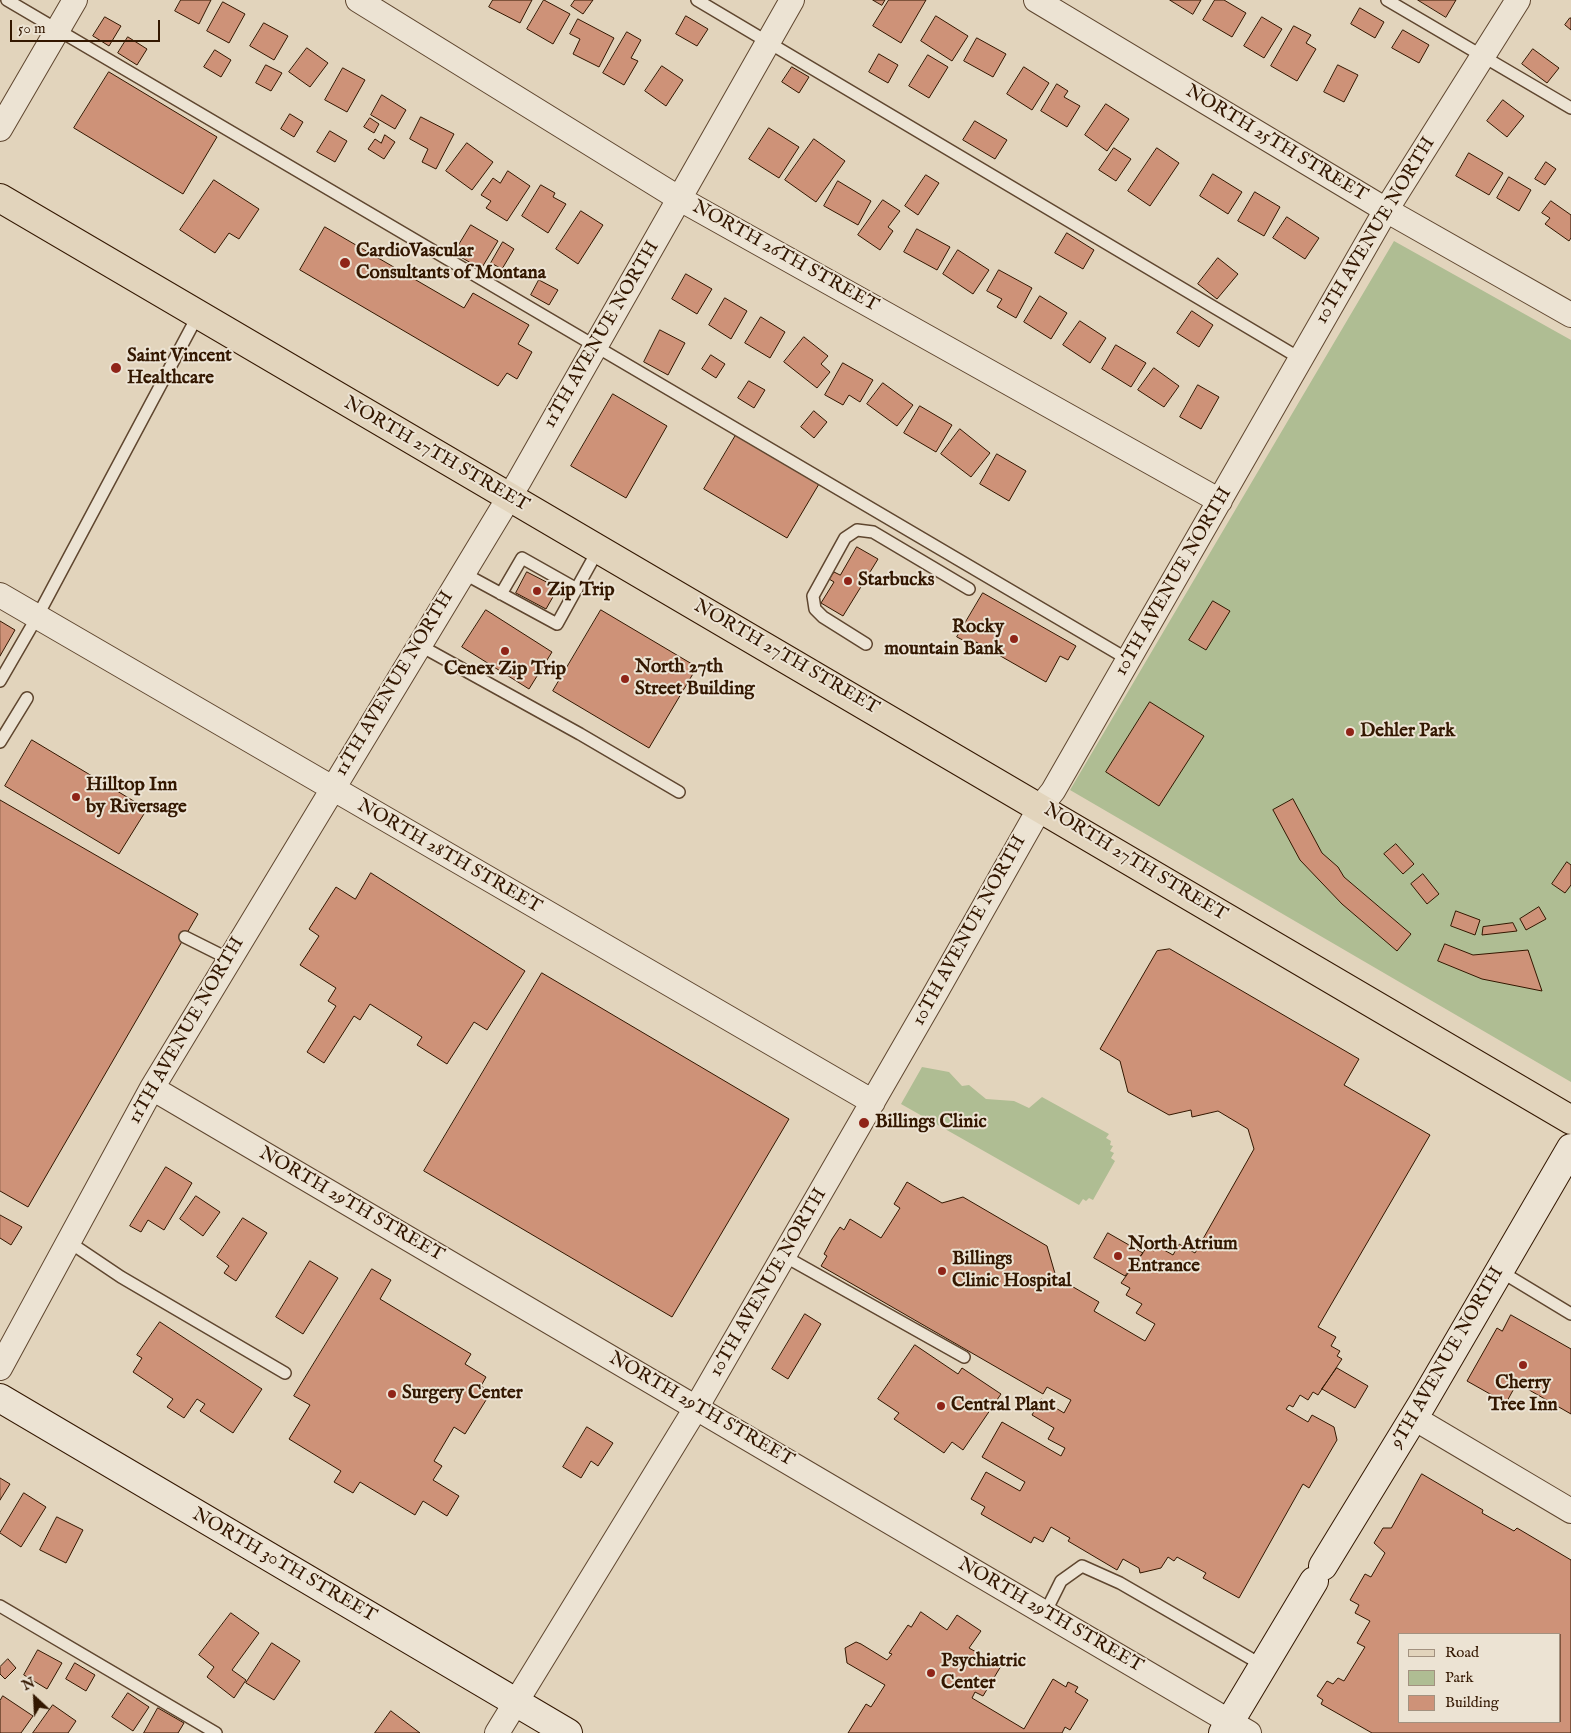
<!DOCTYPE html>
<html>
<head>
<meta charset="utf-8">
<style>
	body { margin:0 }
	#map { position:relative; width:1571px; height:1733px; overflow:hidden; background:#e2d4bc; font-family:"IM FELL English",serif }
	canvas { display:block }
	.legend { position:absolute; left:1398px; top:1633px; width:162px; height:90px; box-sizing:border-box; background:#ece3d3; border:1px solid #a2917f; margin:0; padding:6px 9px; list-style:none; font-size:15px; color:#331700 }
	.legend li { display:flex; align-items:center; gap:10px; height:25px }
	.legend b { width:25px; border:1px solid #a2917f }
	.north { position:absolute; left:10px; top:1673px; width:50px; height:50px; -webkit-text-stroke:4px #ece3d3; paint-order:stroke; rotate:335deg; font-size:14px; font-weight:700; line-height:20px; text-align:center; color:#331700 }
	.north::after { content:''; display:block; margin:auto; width:18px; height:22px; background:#331700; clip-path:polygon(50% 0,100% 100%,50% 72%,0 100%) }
	.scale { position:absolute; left:10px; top:20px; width:150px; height:22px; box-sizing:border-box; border:2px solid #331700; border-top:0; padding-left:6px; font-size:15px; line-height:18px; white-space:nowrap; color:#331700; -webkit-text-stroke:4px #ece3d3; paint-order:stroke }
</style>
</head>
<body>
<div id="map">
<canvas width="1571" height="1733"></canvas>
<ul class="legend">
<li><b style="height:6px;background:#e2d4bc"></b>Road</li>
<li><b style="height:14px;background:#afbd93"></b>Park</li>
<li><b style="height:14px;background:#ce9278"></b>Building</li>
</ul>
<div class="north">N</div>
<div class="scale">50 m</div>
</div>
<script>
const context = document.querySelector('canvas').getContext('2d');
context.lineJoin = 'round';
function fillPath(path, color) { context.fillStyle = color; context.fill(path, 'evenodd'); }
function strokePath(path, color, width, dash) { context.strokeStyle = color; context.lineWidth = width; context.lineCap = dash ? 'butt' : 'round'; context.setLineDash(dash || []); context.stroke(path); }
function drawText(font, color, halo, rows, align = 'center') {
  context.font = font + ' "IM FELL English",serif'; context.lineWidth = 4; context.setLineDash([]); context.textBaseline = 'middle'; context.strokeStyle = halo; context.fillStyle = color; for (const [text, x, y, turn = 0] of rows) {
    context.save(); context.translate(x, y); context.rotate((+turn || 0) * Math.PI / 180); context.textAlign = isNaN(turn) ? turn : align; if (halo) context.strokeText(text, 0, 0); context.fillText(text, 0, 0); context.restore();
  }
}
fillPath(new Path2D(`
	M1394 241 1571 340V1082L1070 790Z
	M922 1067 949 1072 962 1086 969 1085 986 1099 1014 1101 1029 1108 1042 1097 1109 1134 1106 1138 1111 1141 1110 1145 1113 1146 1110 1151 1114 1153 1111 1158 1115 1161 1093 1200 1089 1198 1086 1201 1083 1199 1079 1205 901 1104Z`), '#afbd93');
const building = new Path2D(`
	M181 0H211L199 24 175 11Z
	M493 0H532L520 23 489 7Z
	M544 0 570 14 553 44 527 29Z
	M575 0H593L583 14 571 6Z
	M873 0H885L882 5Z
	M889 0H926L901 43 873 26Z
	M1170 0H1201L1193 14Z
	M1215 0H1224L1246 13 1232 37 1203 20Z
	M1418 0H1456L1446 17Z
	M223 2 245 14 229 43 207 31Z
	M1360 8 1384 22 1375 38 1351 24Z
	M686 16 708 29 697 46 676 34Z
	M936 16 968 36 952 61 921 41Z
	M105 17 121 26 109 46 93 36Z
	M1262 17 1282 29 1264 58 1244 46Z
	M1570 18H1571V30L1565 25Z
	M578 19 614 38 599 67 573 54 580 39 570 34Z
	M264 23 288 36 274 60 250 46Z
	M1294 26 1311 35 1306 43 1316 49 1297 81 1271 66Z
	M1403 30 1429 45 1419 63 1392 48Z
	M627 32 641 40 631 58 638 61 624 85 603 73Z
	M128 37 147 49 137 65 118 53Z
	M977 38 1006 54 993 77 964 61Z
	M307 48 328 63 310 87 289 72Z
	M1533 49 1559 68 1547 83 1522 64Z
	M215 50 231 60 221 77 204 67Z
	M879 54 898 65 888 83 869 72Z
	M928 55 948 67 929 98 909 86Z
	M266 65 282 73 271 91 256 83Z
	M1338 65 1358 75 1344 102 1324 92Z
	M662 66 683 80 666 106 645 91Z
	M792 67 809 77 799 93 782 82Z
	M1024 67 1049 83 1032 110 1007 94Z
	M343 68 365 80 347 112 325 100Z
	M109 72 217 137 183 194 74 128Z
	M1057 84 1068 91 1064 97 1080 106 1067 127 1041 111Z
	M382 95 406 110 395 129 371 115Z
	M1503 100 1524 116 1507 137 1487 121Z
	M1106 104 1129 119 1107 151 1085 135Z
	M290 114 303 122 294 137 281 129Z
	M421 117 454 134 436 169 422 162 428 149 410 139Z
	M370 118 379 124 374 133 364 127Z
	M975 121 1007 140 995 159 963 140Z
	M769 128 799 147 779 178 749 159Z
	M330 131 347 141 335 162 317 152Z
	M385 135 395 142 384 159 368 149 375 139 381 143Z
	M814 139 845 161 816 202 785 180Z
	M467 143 493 162 472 190 446 171Z
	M1114 148 1131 159 1116 181 1099 170Z
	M1157 148 1179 163 1150 206 1128 191Z
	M1469 153 1503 173 1489 195 1456 176Z
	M1546 162 1556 169 1545 185 1535 179Z
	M508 171 530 186 507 221 486 208 491 201 481 195 493 178 500 183Z
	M1213 174 1242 192 1228 214 1200 196Z
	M926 175 939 183 918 215 905 206Z
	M1509 177 1531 190 1519 211 1497 198Z
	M214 180 259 209 239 239 229 233 215 253 180 230Z
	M838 181 871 201 858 225 824 206Z
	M541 185 555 193 553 197 566 204 548 233 522 216Z
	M1255 192 1280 207 1264 236 1238 221Z
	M883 200 900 211 888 227 893 231 880 250 858 235Z
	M1551 201 1571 215V238L1569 241 1545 224 1550 218 1542 213Z
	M581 211 603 225 578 264 556 249Z
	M1287 217 1319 238 1305 259 1273 238Z
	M471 225 498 241 481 269 454 253Z
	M325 227 464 308 473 293 529 325 518 344 532 352 517 379 507 373 498 386 300 270Z
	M917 229 950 247 937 270 904 252Z
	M1067 233 1094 250 1083 269 1055 253Z
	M503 242 514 249 502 269 491 263Z
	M958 250 989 270 973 294 943 274Z
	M1218 258 1238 274 1217 299 1198 284Z
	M999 270 1032 288 1016 318 997 307 1002 299 987 291Z
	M686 274 712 289 697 314 672 299Z
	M539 280 558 290 549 305 531 295Z
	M1040 296 1067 313 1051 339 1024 322Z
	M725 298 747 311 731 339 709 325Z
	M1192 311 1213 325 1199 347 1177 333Z
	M761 317 785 332 770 358 745 343Z
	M1080 321 1106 338 1090 363 1063 345Z
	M660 330 685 343 668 375 644 362Z
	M804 337 828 356 821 364 830 372 817 388 784 362Z
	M1116 345 1146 363 1131 387 1102 369Z
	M711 355 725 364 716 378 702 369Z
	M843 363 873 380 860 402 849 395 843 405 825 395Z
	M1154 368 1179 386 1164 407 1138 390Z
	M749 381 765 390 754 408 738 398Z
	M883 383 913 405 897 426 867 404Z
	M1198 385 1219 397 1201 429 1180 417Z
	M613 394 667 426 626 498 571 466Z
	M920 406 952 425 936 452 904 433Z
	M814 411 827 422 814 438 801 427Z
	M960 429 990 453 971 477 941 454Z
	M736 435 819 484 787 538 704 489Z
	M997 454 1026 471 1009 501 980 484Z
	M857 547 878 559 843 616 821 603 834 582 829 579 834 572 840 575Z
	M527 572 558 588 546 609 516 593Z
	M983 593 1076 646 1068 660 1060 656 1046 682 976 642 974 646 957 637Z
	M1213 601 1230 611 1206 650 1189 640Z
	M486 610 552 652 529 689 462 647Z
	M601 610 697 667 649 748 553 691Z
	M0 621 15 630 0 656Z
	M1150 702 1204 736 1159 806 1106 772Z
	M32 740 147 809 119 854 5 786Z
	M1293 799 1322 853 1338 867 1344 877 1411 934 1397 951 1342 904 1300 860 1273 810Z
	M0 800 198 914 28 1207 0 1191Z
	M1396 844 1414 864 1403 874 1384 854Z
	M1567 862 1571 865V885L1565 893 1552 884Z
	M371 873 525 971 487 1030 474 1022 447 1064 417 1045 422 1037 370 1004 360 1020 354 1016 324 1063 307 1052 336 1006 328 1001 336 988 300 965 319 936 309 929 336 887 355 899Z
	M1423 874 1439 894 1427 904 1411 884Z
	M1539 907 1546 919 1526 930 1520 919Z
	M1456 911 1480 920 1475 935 1451 926Z
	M1513 923 1517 931 1482 935 1483 927Z
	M1445 944 1473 955 1528 950 1542 991 1482 979 1438 961Z
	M1170 949 1359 1059 1344 1085 1430 1135 1318 1327 1336 1337 1331 1346 1340 1351 1337 1356 1342 1359 1318 1395 1313 1392 1308 1400 1300 1395 1293 1407 1289 1405 1286 1409 1308 1422 1312 1415 1334 1427 1337 1440 1309 1488 1303 1484 1239 1598 1203 1578 1206 1573 1177 1557 1174 1561 1168 1557 1161 1568 1140 1573 1139 1568 1123 1559 1117 1570 1068 1541 1070 1538 1051 1527 1043 1542 1034 1537 1031 1543 981 1514 985 1507 971 1499 986 1472 1020 1491 1025 1482 982 1457 1002 1422 1061 1456 1065 1448 1048 1439 1054 1428 1032 1415 1041 1399 1064 1413 1071 1400 1047 1387 1043 1394 821 1266 827 1256 824 1254 832 1239 840 1227 844 1230 850 1219 881 1238 900 1208 894 1204 907 1182 942 1203 963 1197 1047 1246 1056 1277 1099 1302 1094 1311 1145 1341 1155 1324 1136 1313 1142 1304 1126 1295 1130 1288 1121 1283 1147 1247 1154 1251 1157 1246 1173 1255 1179 1244 1195 1253 1254 1149 1248 1129 1218 1111 1192 1117 1191 1110 1169 1115 1128 1092 1120 1061 1100 1049 1157 951Z
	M542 973 789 1119 672 1317 424 1171Z
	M166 1167 192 1183 164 1230 148 1220 141 1232 130 1226Z
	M196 1196 220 1212 203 1236 180 1219Z
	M0 1215 22 1227 11 1245 0 1238Z
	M243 1218 267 1233 236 1281 224 1273 229 1266 217 1257Z
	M1108 1233 1143 1253 1125 1276 1094 1258Z
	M310 1261 338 1278 303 1334 276 1317Z
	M372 1269 391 1280 380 1299 471 1354 465 1364 486 1377 481 1386 491 1392 465 1434 454 1427 434 1461 442 1466 433 1480 459 1496 447 1516 423 1501 415 1515 360 1482 353 1493 334 1482 341 1471 289 1439 310 1405 294 1396Z
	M805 1314 821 1324 788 1379 772 1369Z
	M1511 1315 1571 1349V1414L1517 1383 1506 1403 1467 1381 1497 1328 1502 1331Z
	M160 1322 262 1389 233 1433 200 1411 205 1404 197 1399 184 1418 167 1407 173 1399 133 1372 142 1358 137 1355Z
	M915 1345 958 1374 962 1368 1001 1394 963 1450 952 1442 944 1453 894 1419 899 1413 878 1399Z
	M1337 1368 1368 1386 1355 1408 1322 1389Z
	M587 1427 613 1443 598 1466 591 1461 581 1478 563 1467Z
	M1422 1474 1483 1510 1482 1513 1514 1531 1517 1528 1571 1560V1733H1372L1321 1704 1323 1700 1317 1696 1327 1681 1333 1684 1338 1678 1344 1681 1365 1647 1357 1643 1370 1621 1355 1613 1359 1605 1350 1600 1365 1574 1371 1577 1385 1553 1374 1543 1383 1528H1391ZM1400 1634H1560V1722H1400Z
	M0 1478 10 1484 0 1500Z
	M24 1493 46 1507 21 1547 0 1533Z
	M57 1517 83 1530 66 1563 40 1550Z
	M921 1612 947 1630 957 1615 981 1631 969 1648 1001 1666 983 1696 975 1692 972 1698 1024 1729 1053 1679 1066 1687 1068 1682 1078 1687 1075 1692 1088 1700 1070 1730 1065 1727 1062 1733H848L866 1704 871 1707 885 1685 847 1663 845 1648 856 1642 861 1644 887 1660 892 1654 889 1653 908 1625 911 1627Z
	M231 1613 259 1633 232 1670 246 1680 234 1698 207 1677 214 1667 199 1655Z
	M272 1643 300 1661 274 1700 246 1683Z
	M38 1650 62 1663 47 1689 24 1675Z
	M8 1659 16 1668 5 1679 0 1674V1667Z
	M75 1663 95 1675 86 1691 66 1679Z
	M128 1693 149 1707 133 1731 112 1717Z
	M3 1696 33 1716 21 1733H0V1701Z
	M53 1705 76 1721 68 1733H33Z
	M158 1708 184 1723 178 1733H144Z
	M391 1711 420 1733H375Z`);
fillPath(building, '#ce9278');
strokePath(building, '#331700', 1);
const lane = new Path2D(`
	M7 0 1129 660
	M697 0 1301 359
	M1387 0 1571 108
	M463 573 557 624 598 550
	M501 594 522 558 577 589
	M866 644 823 617 815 609 813 596 845 538 857 530 873 532 969 589
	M419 645 580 734 679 792
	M0 681 37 617 198 315
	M0 742 27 698
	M185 937 229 959
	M69 1242 121 1277 285 1373
	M784 1256 964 1357
	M1500 1271 1571 1314
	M0 1606 216 1733
	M1045 1613 1061 1581 1082 1566 1120 1583 1262 1665`);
const street = new Path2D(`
	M358 0 680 199 1220 501
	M1036 0 1386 210 1571 315
	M0 129 75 0
	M0 595 873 1102
	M152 1088 1249 1733
	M0 1368 152 1088 519 481 792 0
	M1414 1418 1571 1511
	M497 1733 696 1408 936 992 1041 806 1053 791 1386 210 1518 0`);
const secondary = new Path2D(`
	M0 1398 568 1733
	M1323 1566 1422 1404 1571 1148
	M1223 1733 1314 1581`);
const primary = new Path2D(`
	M0 198C523 506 1048 812 1571 1120`);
strokePath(lane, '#5f462f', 14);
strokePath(street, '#5f462f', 26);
strokePath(secondary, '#331700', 30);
strokePath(primary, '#331700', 30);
strokePath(lane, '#ece3d3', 11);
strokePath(street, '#ece3d3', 24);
strokePath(secondary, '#ece3d3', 28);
strokePath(primary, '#e2d4bc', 28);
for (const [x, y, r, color] of [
	[345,263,6,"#8f2418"],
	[116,368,6,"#8f2418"],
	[848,581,5,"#8f2418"],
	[537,591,5,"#8f2418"],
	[1014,639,5,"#8f2418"],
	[505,651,5,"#8f2418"],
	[625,679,5,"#8f2418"],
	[1350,732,5,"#8f2418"],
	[76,797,5,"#8f2418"],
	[864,1123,6,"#8f2418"],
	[1118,1256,5,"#8f2418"],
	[942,1271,5,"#8f2418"],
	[1523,1365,5,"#8f2418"],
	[392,1394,5,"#8f2418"],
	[941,1406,5,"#8f2418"],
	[931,1673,5,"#8f2418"]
]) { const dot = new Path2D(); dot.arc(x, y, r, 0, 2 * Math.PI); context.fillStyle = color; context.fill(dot); strokePath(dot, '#ece3d3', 2); }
drawText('19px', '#331700', '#ece3d3', [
	["NORTH 25TH STREET",1276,144,31],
	["10TH AVENUE NORTH",1376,231,-59],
	["NORTH 26TH STREET",785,257,29],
	["11TH AVENUE NORTH",602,335,-60],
	["NORTH 27TH STREET",436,455,30],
	["10TH AVENUE NORTH",1174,582,-60],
	["NORTH 27TH STREET",786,658,30],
	["11TH AVENUE NORTH",395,684,-59],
	["NORTH 28TH STREET",449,857,30],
	["NORTH 27TH STREET",1135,863,31],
	["10TH AVENUE NORTH",970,931,-61],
	["11TH AVENUE NORTH",187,1031,-60],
	["NORTH 29TH STREET",351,1205,30],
	["10TH AVENUE NORTH",769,1283,-60],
	["9TH AVENUE NORTH",1448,1358,-60],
	["NORTH 29TH STREET",701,1410,30],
	["NORTH 30TH STREET",284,1566,30],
	["NORTH 29TH STREET",1050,1616,30]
]);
drawText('bold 19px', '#331700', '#ece3d3', [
	["CardioVascular",356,252],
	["Consultants of Montana",356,274],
	["Saint Vincent",127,357],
	["Healthcare",127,379],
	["Starbucks",858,581],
	["Zip Trip",547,591],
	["Rocky",1004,628,"right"],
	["mountain Bank",1004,650,"right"],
	["North 27th",635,668],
	["Street Building",635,690],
	["Cenex Zip Trip",505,670,"center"],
	["Dehler Park",1360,732],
	["Hilltop Inn",86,786],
	["by Riversage",86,808],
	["Billings Clinic",875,1123],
	["North Atrium",1128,1245],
	["Entrance",1128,1267],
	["Billings",952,1260],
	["Clinic Hospital",952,1282],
	["Cherry",1523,1384,"center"],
	["Tree Inn",1523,1406,"center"],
	["Surgery Center",402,1394],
	["Central Plant",951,1406],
	["Psychiatric",941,1662],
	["Center",941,1684]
], 'left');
</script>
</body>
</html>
